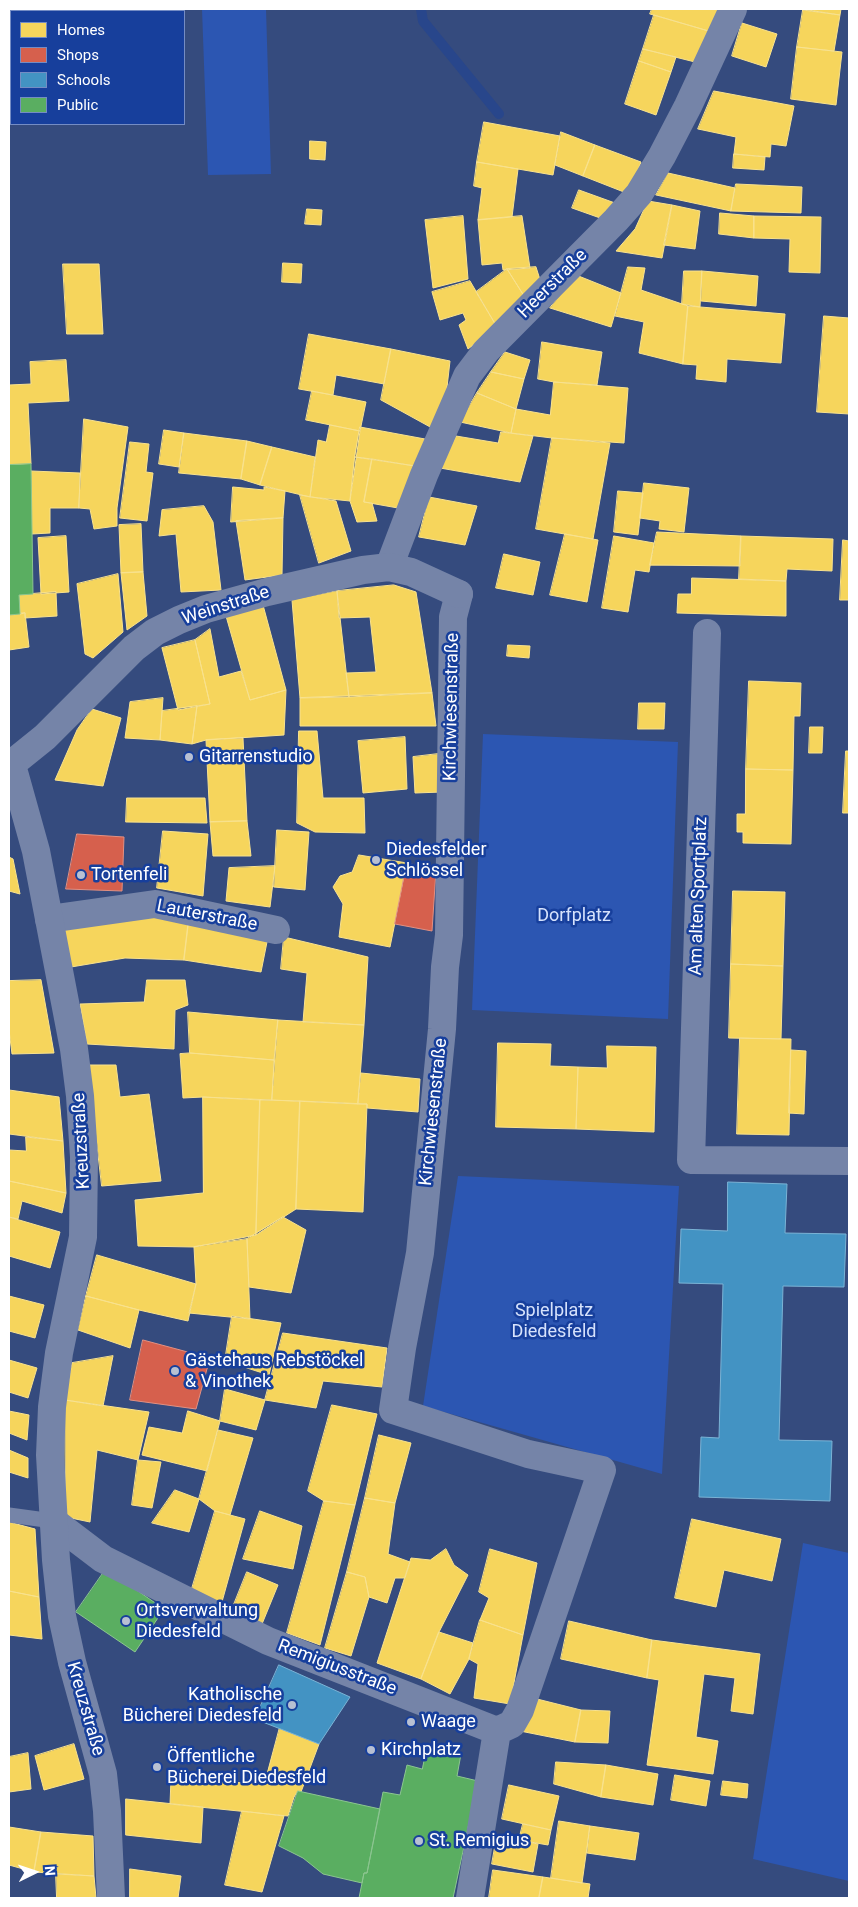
<!DOCTYPE html>
<html>
<head>
<meta charset="utf-8">
<style>
	body { margin:0 }
	#map { position:relative; width:858px; height:1907px; overflow:hidden; background:#354b7e; font-family:Roboto,sans-serif }
	canvas { display:block }
	.frame { position:absolute; inset:0; border:10px solid #fff; pointer-events:none }
	.legend { position:absolute; left:10px; top:10px; width:175px; height:115px; box-sizing:border-box; background:#173f9c; border:1px solid #748cc4; margin:0; padding:6px 9px; list-style:none; font-size:15px; color:#fff }
	.legend li { display:flex; align-items:center; gap:10px; height:25px }
	.legend b { width:25px; border:1px solid #748cc4 }
	.north { position:absolute; left:10px; top:1847px; width:50px; height:50px; -webkit-text-stroke:4px #173f9c; paint-order:stroke; rotate:86deg; font-size:14px; font-weight:700; line-height:20px; text-align:center; color:#fff }
	.north::after { content:''; display:block; margin:auto; width:18px; height:22px; background:#fff; clip-path:polygon(50% 0,100% 100%,50% 72%,0 100%) }
</style>
</head>
<body>
<div id="map">
<canvas width="858" height="1907"></canvas>
<div class="frame"></div>
<ul class="legend">
<li><b style="height:14px;background:#f6d55c"></b>Homes</li>
<li><b style="height:14px;background:#d6604d"></b>Shops</li>
<li><b style="height:14px;background:#4393c3"></b>Schools</li>
<li><b style="height:14px;background:#5aae61"></b>Public</li>
</ul>
<div class="north">N</div>
</div>
<script>
const context = document.querySelector('canvas').getContext('2d');
context.lineJoin = 'round';
function fillPath(path, color) { context.fillStyle = color; context.fill(path, 'evenodd'); }
function strokePath(path, color, width, dash) { context.strokeStyle = color; context.lineWidth = width; context.lineCap = dash ? 'butt' : 'round'; context.setLineDash(dash || []); context.stroke(path); }
function drawText(font, color, halo, rows, align = 'center') {
  context.font = font + ' Roboto,sans-serif'; context.lineWidth = 5; context.setLineDash([]); context.textBaseline = 'middle'; context.strokeStyle = halo; context.fillStyle = color; for (const [text, x, y, turn = 0] of rows) {
    context.save(); context.translate(x, y); context.rotate((+turn || 0) * Math.PI / 180); context.textAlign = isNaN(turn) ? turn : align; if (halo) context.strokeText(text, 0, 0); context.fillText(text, 0, 0); context.restore();
  }
}
fillPath(new Path2D(`
	M49 9H157V11H50Z
	M202 9H266L271 174 208 175Z
	M483 734 678 742 668 1019 472 1010Z
	M458 1176 679 1186 662 1474 423 1406Z
	M803 1543 849 1553V1881L753 1859Z`), '#2c56b2');
const homes = new Path2D(`
	M652 9H722L712 32 650 14Z
	M808 9H841L840 15 808 10Z
	M803 10 840 15 834 51 797 47Z
	M654 15 712 32 699 63 643 49Z
	M742 23 777 34 766 67 732 56Z
	M797 47 842 52 836 105 791 99Z
	M643 49 676 57 671 72 639 61Z
	M639 61 671 72 656 115 625 104Z
	M714 91 794 106 786 146 771 144 770 157 734 154 736 137 698 129Z
	M484 122 560 136 553 175 477 162Z
	M561 132 595 145 583 176 555 165Z
	M310 141 326 142 325 160 310 159Z
	M595 145 641 162 629 194 583 176Z
	M734 154 765 157 764 170 733 168Z
	M477 162 518 169 512 217 478 220 482 188 474 186Z
	M668 173 735 188 731 211 656 195Z
	M736 184 802 187 801 213 731 211Z
	M579 190 615 203 603 219 572 208Z
	M648 201 672 205 662 258 616 251 635 229Z
	M672 205 700 211 695 249 664 245Z
	M307 209 322 210 321 225 305 224Z
	M720 213 754 216V238L719 234Z
	M463 216 468 279 433 288 425 220Z
	M522 216 530 268 503 270 502 263 482 265 478 220Z
	M754 216 821 217 820 273 789 272 790 239 754 238Z
	M283 263 302 264 301 283 282 282Z
	M63 264H99L103 334H67Z
	M536 267 542 286 526 299 507 269Z
	M628 267 645 268 641 290 688 306 683 364 639 353 644 322 615 316Z
	M507 269 526 299 497 327 476 292Z
	M684 271H702L700 307 682 304Z
	M702 271 758 276 756 306 701 301Z
	M576 275 621 293 611 327 550 308Z
	M470 281 497 327 468 349 459 325 466 320 463 313 440 320 432 292Z
	M688 306 785 314 781 363 727 359 726 382 696 379 697 365 683 364Z
	M824 316 849 318V414L817 412Z
	M309 334 391 349 384 384 336 375 333 395 299 389Z
	M542 342 602 352 597 385 554 382 538 379Z
	M391 349 450 361 446 396 432 428 381 400Z
	M505 352 530 360 524 379 491 372Z
	M66 360 69 401 28 403 31 464 9 465V385L31 384 30 362Z
	M491 372 524 379 516 409 477 393Z
	M554 382 628 388 624 443 552 438 511 433 516 409 550 415Z
	M312 391 366 402 360 431 306 420Z
	M477 393 516 409 511 433 460 422Z
	M84 419 128 427 117 508V526L94 529 90 509 79 508Z
	M330 425 360 431 350 501 310 497 318 440 326 442Z
	M360 427 425 439 415 466 355 457Z
	M164 430 184 433 179 467 159 464Z
	M501 432 533 436 520 482 440 468 456 436 498 443Z
	M184 433 247 441 241 479 179 473Z
	M552 438 610 443 593 539 536 529Z
	M247 441 272 447 260 485 241 479Z
	M130 442 149 444 146 472 153 473 147 521 120 518Z
	M272 447 315 457 310 497 260 485Z
	M355 457 372 459 364 502 372 503 377 521 357 522 350 501Z
	M372 459 415 466 398 508 364 502Z
	M31 471 80 473 79 508H50V533L32 534Z
	M644 483 689 488 684 532 659 529 660 521 640 518Z
	M233 487 264 490V487L285 491 283 518 231 522Z
	M618 491 643 493 638 535 614 532Z
	M300 495 336 501 351 551 319 563Z
	M429 497 477 506 465 545 419 537Z
	M204 506 213 522 221 590 181 592 176 534 159 536 162 510Z
	M283 518 282 575 245 580 236 521Z
	M141 524 143 572 121 573 119 525Z
	M657 532 741 536 740 566 650 565Z
	M565 534 598 540 587 602 550 595Z
	M66 536 69 592 41 594 38 538Z
	M614 536 654 543 649 572 635 570 628 612 602 608Z
	M741 536 833 539 832 571 787 569 786 581 739 579Z
	M843 540 849 541V600H840Z
	M504 554 540 562 533 595 496 588Z
	M143 572 147 616 127 630 121 573Z
	M118 574 123 632 93 658 85 654 77 584Z
	M692 578 786 581V616L677 613 678 594H691Z
	M394 585 416 592 432 693 349 697 346 673 376 672 370 617 339 618 337 591Z
	M337 591 349 697 300 698 292 600Z
	M56 592 57 616 25 618V613L20 614 19 595Z
	M263 605 286 690 250 700 226 616Z
	M25 613 29 647 9 650V615Z
	M210 629 219 677 241 671 250 700 286 690 284 735 206 740 192 744 197 706 210 704 195 640Z
	M195 640 210 704 178 710 162 648Z
	M508 645 530 646 529 658 507 656Z
	M749 681 801 683 800 716H794L793 770 746 769Z
	M432 693 436 726H300V698Z
	M163 698 160 740 125 738 130 702Z
	M639 703H665L664 729H638Z
	M197 706 192 744 160 740 162 711Z
	M92 709 121 718 103 786 55 780 77 730Z
	M810 727H823L822 753H809Z
	M299 731H317L323 798H364L365 833 315 832 297 823Z
	M405 737 407 789 363 793 358 741Z
	M243 738 247 821 210 822 206 740Z
	M846 751H849V813H843Z
	M438 754 442 792 415 793 413 757Z
	M746 769 793 770 791 844 743 843V832H737V814H745Z
	M127 798H205L207 823 126 822Z
	M247 821 251 856H213L210 822Z
	M277 830 309 832 305 890 274 887Z
	M163 831 208 834 203 896 157 888Z
	M359 855 407 863 390 947 339 937 343 904 333 887 340 876 352 872Z
	M9 857 13 859 20 894 9 891Z
	M275 866 270 907 226 901 229 868Z
	M733 891 785 892 783 966 731 964Z
	M153 909 189 918 184 960 125 958 71 967 62 924Z
	M189 918 269 932 261 972 184 960Z
	M284 937 368 957 364 1025 303 1022 307 973 281 969Z
	M731 964 783 966 781 1039 729 1038Z
	M41 980 54 1053 12 1054 9 1030V981Z
	M147 980H185L188 1005 175 1010 174 1049 87 1044 80 1004 144 1002Z
	M188 1012 278 1020 274 1060 190 1053Z
	M278 1020 364 1025 358 1104 272 1100Z
	M740 1038 791 1039 789 1135 737 1134Z
	M498 1043 551 1044 550 1066 578 1067 576 1129 496 1127Z
	M607 1046 656 1047 654 1132 576 1129 578 1067 607 1068Z
	M791 1050 806 1051 804 1114 789 1113Z
	M190 1053 274 1060 272 1100 203 1097 183 1098 180 1054Z
	M88 1065H116L120 1097 149 1094 161 1181 102 1186Z
	M361 1073 420 1079 418 1112 367 1108V1104H358Z
	M9 1090 59 1097 63 1141 9 1134Z
	M203 1097 260 1100 256 1235 194 1247 138 1246 135 1200 203 1193Z
	M260 1100 300 1101 296 1209 256 1235Z
	M300 1101 367 1104 363 1212 296 1209Z
	M26 1137 63 1141 66 1193 9 1181V1150L26 1151Z
	M9 1181 66 1193 62 1213 22 1201 18 1219 9 1217Z
	M9 1217 60 1232 50 1268 9 1256Z
	M283 1217 306 1230 291 1293 249 1287 247 1239Z
	M247 1239 250 1319 189 1313 196 1284 194 1247Z
	M97 1255 196 1284 188 1321 139 1310 86 1296Z
	M9 1296 44 1305 35 1338 9 1331Z
	M86 1296 139 1310 130 1348 78 1330Z
	M232 1316 281 1323 269 1375 225 1361Z
	M283 1333 387 1348 382 1387 323 1381 316 1408 265 1400Z
	M113 1356 103 1406 65 1400 72 1363Z
	M9 1360 37 1368 28 1398 9 1392Z
	M225 1389 265 1400 256 1430 220 1421Z
	M65 1400 149 1412 138 1460 97 1450 90 1522 66 1517Z
	M332 1405 377 1414 355 1505 324 1501 308 1491Z
	M9 1411 29 1415 27 1440 9 1433Z
	M188 1411 220 1421 207 1471 142 1455 149 1427 182 1433Z
	M218 1430 253 1438 230 1515 215 1511 199 1499Z
	M379 1435 411 1443 395 1503 365 1498Z
	M9 1450 28 1458V1478L9 1472Z
	M138 1460 161 1462 152 1508 132 1505Z
	M175 1490 199 1499 189 1532 152 1523Z
	M365 1498 395 1503 388 1554 410 1562 405 1578H395L387 1603 369 1597 365 1577 347 1572Z
	M324 1501 355 1505 320 1645 287 1633Z
	M215 1511 245 1519 220 1609 191 1592Z
	M260 1511 302 1526 293 1569 243 1559Z
	M692 1519 781 1539 772 1581 724 1570 716 1607 675 1598Z
	M9 1522 35 1529 39 1597 9 1591Z
	M446 1549 454 1565 468 1575 439 1632 421 1679 377 1663 411 1558 430 1560Z
	M490 1549 537 1563 523 1635 480 1620 489 1598 479 1592Z
	M247 1572 278 1585 262 1624 231 1612Z
	M347 1572 365 1577 369 1597 351 1656 325 1648Z
	M9 1591 39 1597 42 1639 9 1635Z
	M480 1620 523 1635 510 1704 474 1698 478 1664 469 1659Z
	M569 1621 652 1640 647 1678 561 1659Z
	M439 1632 473 1643 469 1659 450 1694 421 1679Z
	M652 1640 760 1654 753 1714 731 1711 735 1678 704 1674 696 1737 718 1741 713 1774 647 1765 659 1680 647 1678Z
	M533 1698 581 1710 575 1742 520 1731Z
	M581 1710 610 1711 608 1743 575 1742Z
	M280 1727 319 1744 301 1792 298 1791 294 1797 288 1816 170 1804 171 1779 264 1784Z
	M74 1744 84 1779 44 1790 35 1756Z
	M28 1753 31 1789 9 1792V1757Z
	M556 1762 606 1765 601 1797 554 1784Z
	M606 1765 658 1774 653 1805 601 1797Z
	M675 1775 710 1781 706 1806 671 1800Z
	M723 1781 748 1784 747 1798 721 1795Z
	M509 1785 559 1796 551 1830 502 1819Z
	M126 1799 203 1807 201 1843 126 1835Z
	M242 1811 284 1816 262 1892 225 1885Z
	M559 1821 590 1826 582 1883 551 1878Z
	M523 1824 551 1830 548 1845 519 1840Z
	M590 1826 639 1833 635 1860 587 1853Z
	M9 1827 41 1832 34 1872 9 1865Z
	M41 1832 93 1836 94 1876 34 1872Z
	M497 1836 538 1844 533 1872 492 1864Z
	M130 1869 181 1876 178 1898H130Z
	M493 1870 543 1877 539 1898H489Z
	M56 1874 94 1876 96 1898H57Z
	M543 1877 590 1884 588 1898H539Z`);
fillPath(homes, '#f6d55c');
strokePath(homes, '#f9e28d', 1);
const shops = new Path2D(`
	M77 834 124 837 122 891 66 889Z
	M407 863 436 870 432 931 395 924Z
	M143 1340 210 1358 196 1409 130 1400Z`);
fillPath(shops, '#d6604d');
strokePath(shops, '#e29082', 1);
const schools = new Path2D(`
	M728 1182 787 1184 785 1233 846 1234 844 1287 783 1286 779 1440 832 1441 830 1501 699 1497 701 1437 719 1438 723 1284 679 1283 681 1229 727 1231Z
	M279 1665 350 1697 319 1744 255 1719Z`);
fillPath(schools, '#4393c3');
strokePath(schools, '#7bb3d5', 1);
const public = new Path2D(`
	M31 464 33 594 19 595 20 614 9 615V465Z
	M106 1569 164 1609 135 1652 76 1612Z
	M427 1747 461 1754 457 1776 478 1781 453 1898H359L364 1873H367L383 1792 400 1795 407 1765 422 1769Z
	M298 1791 380 1809 367 1873H364L362 1883 323 1874 303 1858 279 1846Z`);
fillPath(public, '#5aae61');
strokePath(public, '#8cc690', 1);
strokePath(new Path2D(`
	M421 9 423 21 499 114`), '#28468b', 10);
strokePath(new Path2D(`
	M9 1515 53 1521`), '#7584a8', 15);
strokePath(new Path2D(`
	M389 567 424 475 467 376 486 351 616 220 639 194 662 156 688 106 733 9
	M459 594 453 617 449 935 445 967 442 1029 420 1253 402 1348 393 1410 528 1454 602 1470 520 1710 512 1724 497 1731 470 1898
	M707 633 691 1160 849 1161
	M49 919 155 904 276 930
	M53 1521 103 1559 268 1641 497 1731`), '#7584a8', 28);
strokePath(new Path2D(`
	M12 765 36 851 74 1049 80 1096 84 1157 83 1237 59 1353 52 1407 50 1455 56 1560 62 1616 72 1662 103 1774 107 1811 111 1898
	M9 766 45 737 134 648 155 632 179 620 206 609 267 592 363 570 389 567 411 572 459 594`), '#7584a8', 28);
for (const [x, y, r, color] of [
	[189,757,5,"#b8c0d2"],
	[376,860,5,"#b8c0d2"],
	[81,875,5,"#b8c0d2"],
	[175,1371,5,"#b8c0d2"],
	[126,1621,5,"#b8c0d2"],
	[292,1705,5,"#b8c0d2"],
	[411,1722,5,"#b8c0d2"],
	[371,1750,5,"#b8c0d2"],
	[157,1767,5,"#b8c0d2"],
	[419,1841,5,"#b8c0d2"]
]) { const dot = new Path2D(); dot.arc(x, y, r, 0, 2 * Math.PI); context.fillStyle = color; context.fill(dot); strokePath(dot, '#173f9c', 2); }
drawText('18px', '#fff', '#173f9c', [
	["Heerstraße",553,284,-45],
	["Weinstraße",226,606,-18],
	["Kirchwiesenstraße",452,707,-89],
	["Am alten Sportplatz",699,896,-88],
	["Lauterstraße",207,916,11],
	["Kirchwiesenstraße",434,1112,-84],
	["Kreuzstraße",82,1141,-93],
	["Remigiusstraße",337,1668,21],
	["Kreuzstraße",85,1709,74]
]);
drawText('18px', '#fff', '#173f9c', [
	["Gitarrenstudio",199,757],
	["Diedesfelder",386,850],
	["Schlössel",386,871],
	["Tortenfeli",91,875],
	["Gästehaus Rebstöckel",185,1361],
	["& Vinothek",185,1382],
	["Ortsverwaltung",136,1611],
	["Diedesfeld",136,1632],
	["Katholische",282,1695,"right"],
	["Bücherei Diedesfeld",282,1716,"right"],
	["Waage",421,1722],
	["Kirchplatz",381,1750],
	["Öffentliche",167,1757],
	["Bücherei Diedesfeld",167,1778],
	["St. Remigius",429,1841]
], 'left');
drawText('18px', '#d6e2fc', '#173f9c', [
	["Dorfplatz",574,916],
	["Spielplatz",554,1311],
	["Diedesfeld",554,1332]
]);
</script>
</body>
</html>
